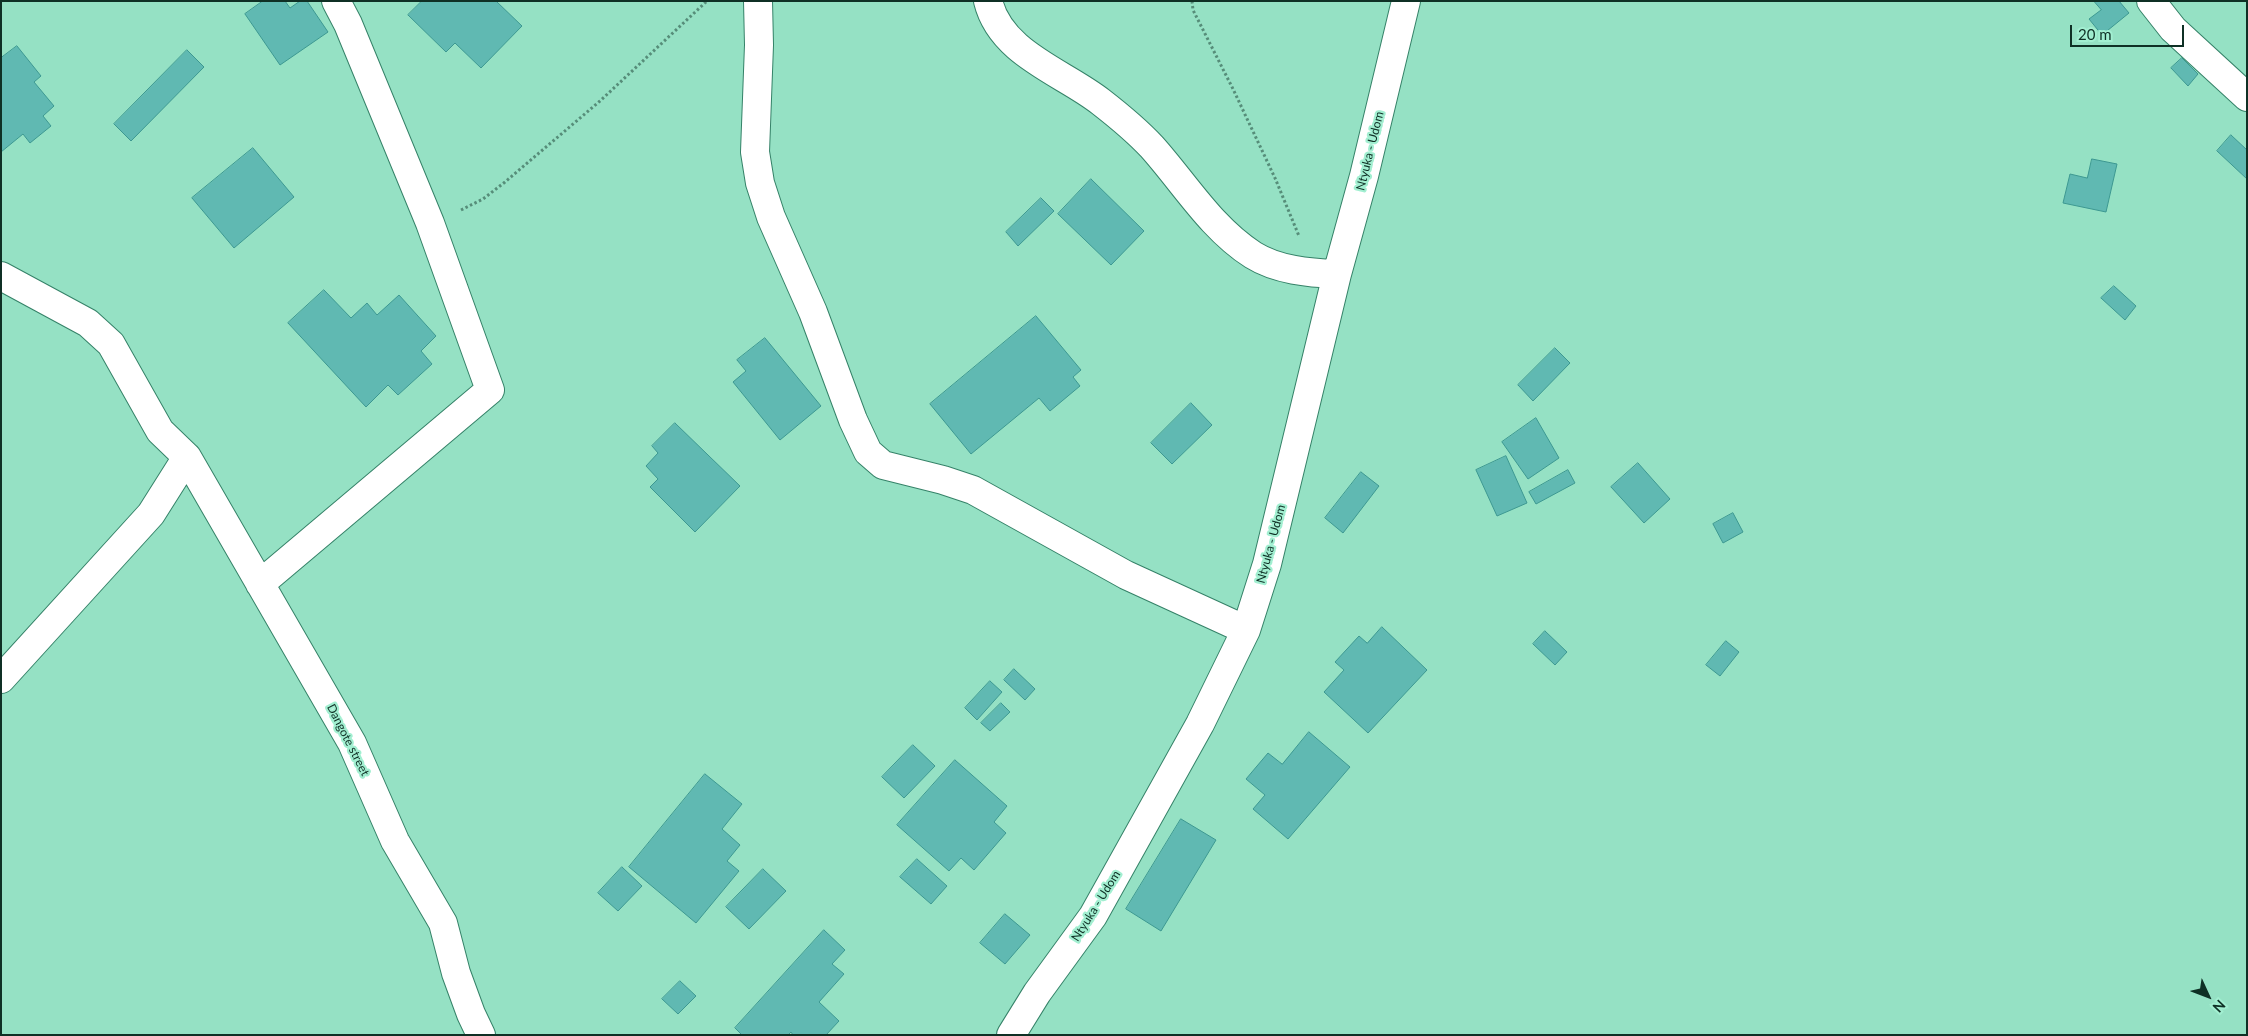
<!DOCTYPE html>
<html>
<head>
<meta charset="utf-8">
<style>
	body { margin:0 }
	#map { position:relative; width:2248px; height:1036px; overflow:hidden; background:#95e1c4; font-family:Lato,sans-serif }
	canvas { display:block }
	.frame { position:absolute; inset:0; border:2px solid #0f3025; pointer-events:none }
	.north { position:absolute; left:2183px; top:971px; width:50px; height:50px; -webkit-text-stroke:4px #a2efd1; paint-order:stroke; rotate:133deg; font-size:14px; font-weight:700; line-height:20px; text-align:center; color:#0f3025 }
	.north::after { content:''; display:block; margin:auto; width:18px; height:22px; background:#0f3025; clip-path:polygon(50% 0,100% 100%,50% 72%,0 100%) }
	.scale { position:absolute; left:2070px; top:25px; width:114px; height:22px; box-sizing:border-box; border:2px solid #0f3025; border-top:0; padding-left:6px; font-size:15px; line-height:18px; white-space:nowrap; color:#0f3025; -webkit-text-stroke:4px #a2efd1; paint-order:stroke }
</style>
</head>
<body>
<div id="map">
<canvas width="2248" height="1036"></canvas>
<div class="frame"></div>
<div class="north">N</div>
<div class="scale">20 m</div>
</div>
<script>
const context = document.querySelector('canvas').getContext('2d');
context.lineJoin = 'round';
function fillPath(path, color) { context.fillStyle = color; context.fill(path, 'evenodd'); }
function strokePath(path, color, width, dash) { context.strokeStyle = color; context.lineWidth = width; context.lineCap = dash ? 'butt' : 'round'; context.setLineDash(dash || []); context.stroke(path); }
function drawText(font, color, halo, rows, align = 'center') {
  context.font = font + ' Lato,sans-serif'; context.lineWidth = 4.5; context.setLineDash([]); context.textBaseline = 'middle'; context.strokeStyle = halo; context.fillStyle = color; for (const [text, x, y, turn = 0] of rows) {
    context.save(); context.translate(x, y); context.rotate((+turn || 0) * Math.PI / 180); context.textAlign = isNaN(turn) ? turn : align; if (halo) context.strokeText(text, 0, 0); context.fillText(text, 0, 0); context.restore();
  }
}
const building = new Path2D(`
	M263 1H285L290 8 300 1H307L328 32 280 65 245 14Z
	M422 1H496L522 26 481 68 455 43 446 52 408 15Z
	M2094 1H2119L2129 13 2102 35 2089 19 2101 10Z
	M17 46 41 76 34 82 54 106 43 116 51 126 30 143 23 134 1 152V58Z
	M187 50 204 67 131 141 114 124Z
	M2182 58 2198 74 2188 86 2171 68Z
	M2231 135 2247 150V179L2217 151Z
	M253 148 294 197 234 248 192 198Z
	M2092 159 2117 164 2106 212 2063 203 2070 174 2087 178Z
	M1091 179 1144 231 1111 265 1058 214Z
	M1041 198 1054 211 1018 246 1006 232Z
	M2114 286 2136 306 2125 320 2101 298Z
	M324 290 351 318 367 303 377 315 399 295 436 336 421 351 432 364 398 395 388 385 366 407 288 323Z
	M1036 316 1081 370 1073 377 1080 386 1050 411 1039 398 971 454 930 404Z
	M765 338 821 406 780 440 733 382 746 371 737 360Z
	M1555 348 1570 363 1533 401 1518 385Z
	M1191 403 1212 425 1172 464 1151 443Z
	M1536 418 1559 458 1528 479 1502 442Z
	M675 423 740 486 695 532 650 487 658 479 646 466 658 453 652 446Z
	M1506 456 1527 503 1497 516 1476 470Z
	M1638 463 1670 499 1644 523 1611 487Z
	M1568 470 1575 483 1536 504 1529 492Z
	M1361 472 1379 486 1343 533 1325 518Z
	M1733 513 1743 532 1723 543 1713 524Z
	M1382 627 1427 670 1368 733 1324 692 1344 670 1335 662 1359 636 1367 643Z
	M1545 631 1567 652 1555 665 1533 644Z
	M1726 641 1739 652 1720 676 1706 665Z
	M1014 669 1035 689 1025 700 1004 680Z
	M990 681 1002 692 977 720 965 708Z
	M1001 703 1010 712 990 731 981 723Z
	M1309 732 1350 767 1288 839 1253 809 1265 795 1246 779 1268 753 1282 764Z
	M913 745 935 766 904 798 882 777Z
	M955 760 1007 806 994 822 1006 833 974 870 961 858 949 871 897 825Z
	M705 774 742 804 722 829 740 845 727 861 739 871 696 923 629 867Z
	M1181 819 1216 840 1161 931 1126 909Z
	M917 859 947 886 931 904 900 877Z
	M622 867 642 886 618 911 598 893Z
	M763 869 786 891 749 929 726 907Z
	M1005 914 1030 935 1005 964 980 943Z
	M824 930 845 950 832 964 844 974 819 1002 839 1021 826 1035H793L791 1032 788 1035H742L735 1028Z
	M680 981 696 996 678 1014 662 999Z`);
fillPath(building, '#60b9b2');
strokePath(building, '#3d9891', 1);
const minor = new Path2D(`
	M758 1 759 45 755 152 760 183 771 217 813 312 853 420 868 452 883 465 943 480 973 490 1126 575 1246 630
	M988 1C1001 54 1063 72 1101 102 1119 116 1137 131 1152 147 1185 184 1211 228 1253 255 1277 270 1309 273 1337 274
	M2151 1 2173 29 2247 97
	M1 276 88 323 111 344 160 431 187 457 352 743 395 841 443 923 456 973 471 1014 481 1035
	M260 584 490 390 430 223 348 24 336 1
	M1 679 151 514 187 457
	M1011 1035 1037 993 1093 916 1200 724 1246 630 1267 564 1337 274 1364 176 1406 1`);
strokePath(minor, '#358268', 30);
strokePath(new Path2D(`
	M1192 1 1193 10 1233 89 1275 178 1299 236
	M461 210 483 199 505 182 600 101 707 1`), '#568d79', 3, [2.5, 2.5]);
strokePath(minor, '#fff', 28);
drawText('12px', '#0f3025', '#a2efd1', [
	["Ntyuka - Udom",1370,151,-76],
	["Ntyuka - Udom",1271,544,-75],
	["Dangote street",348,740,63],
	["Ntyuka - Udom",1096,906,-58]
]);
</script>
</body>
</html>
